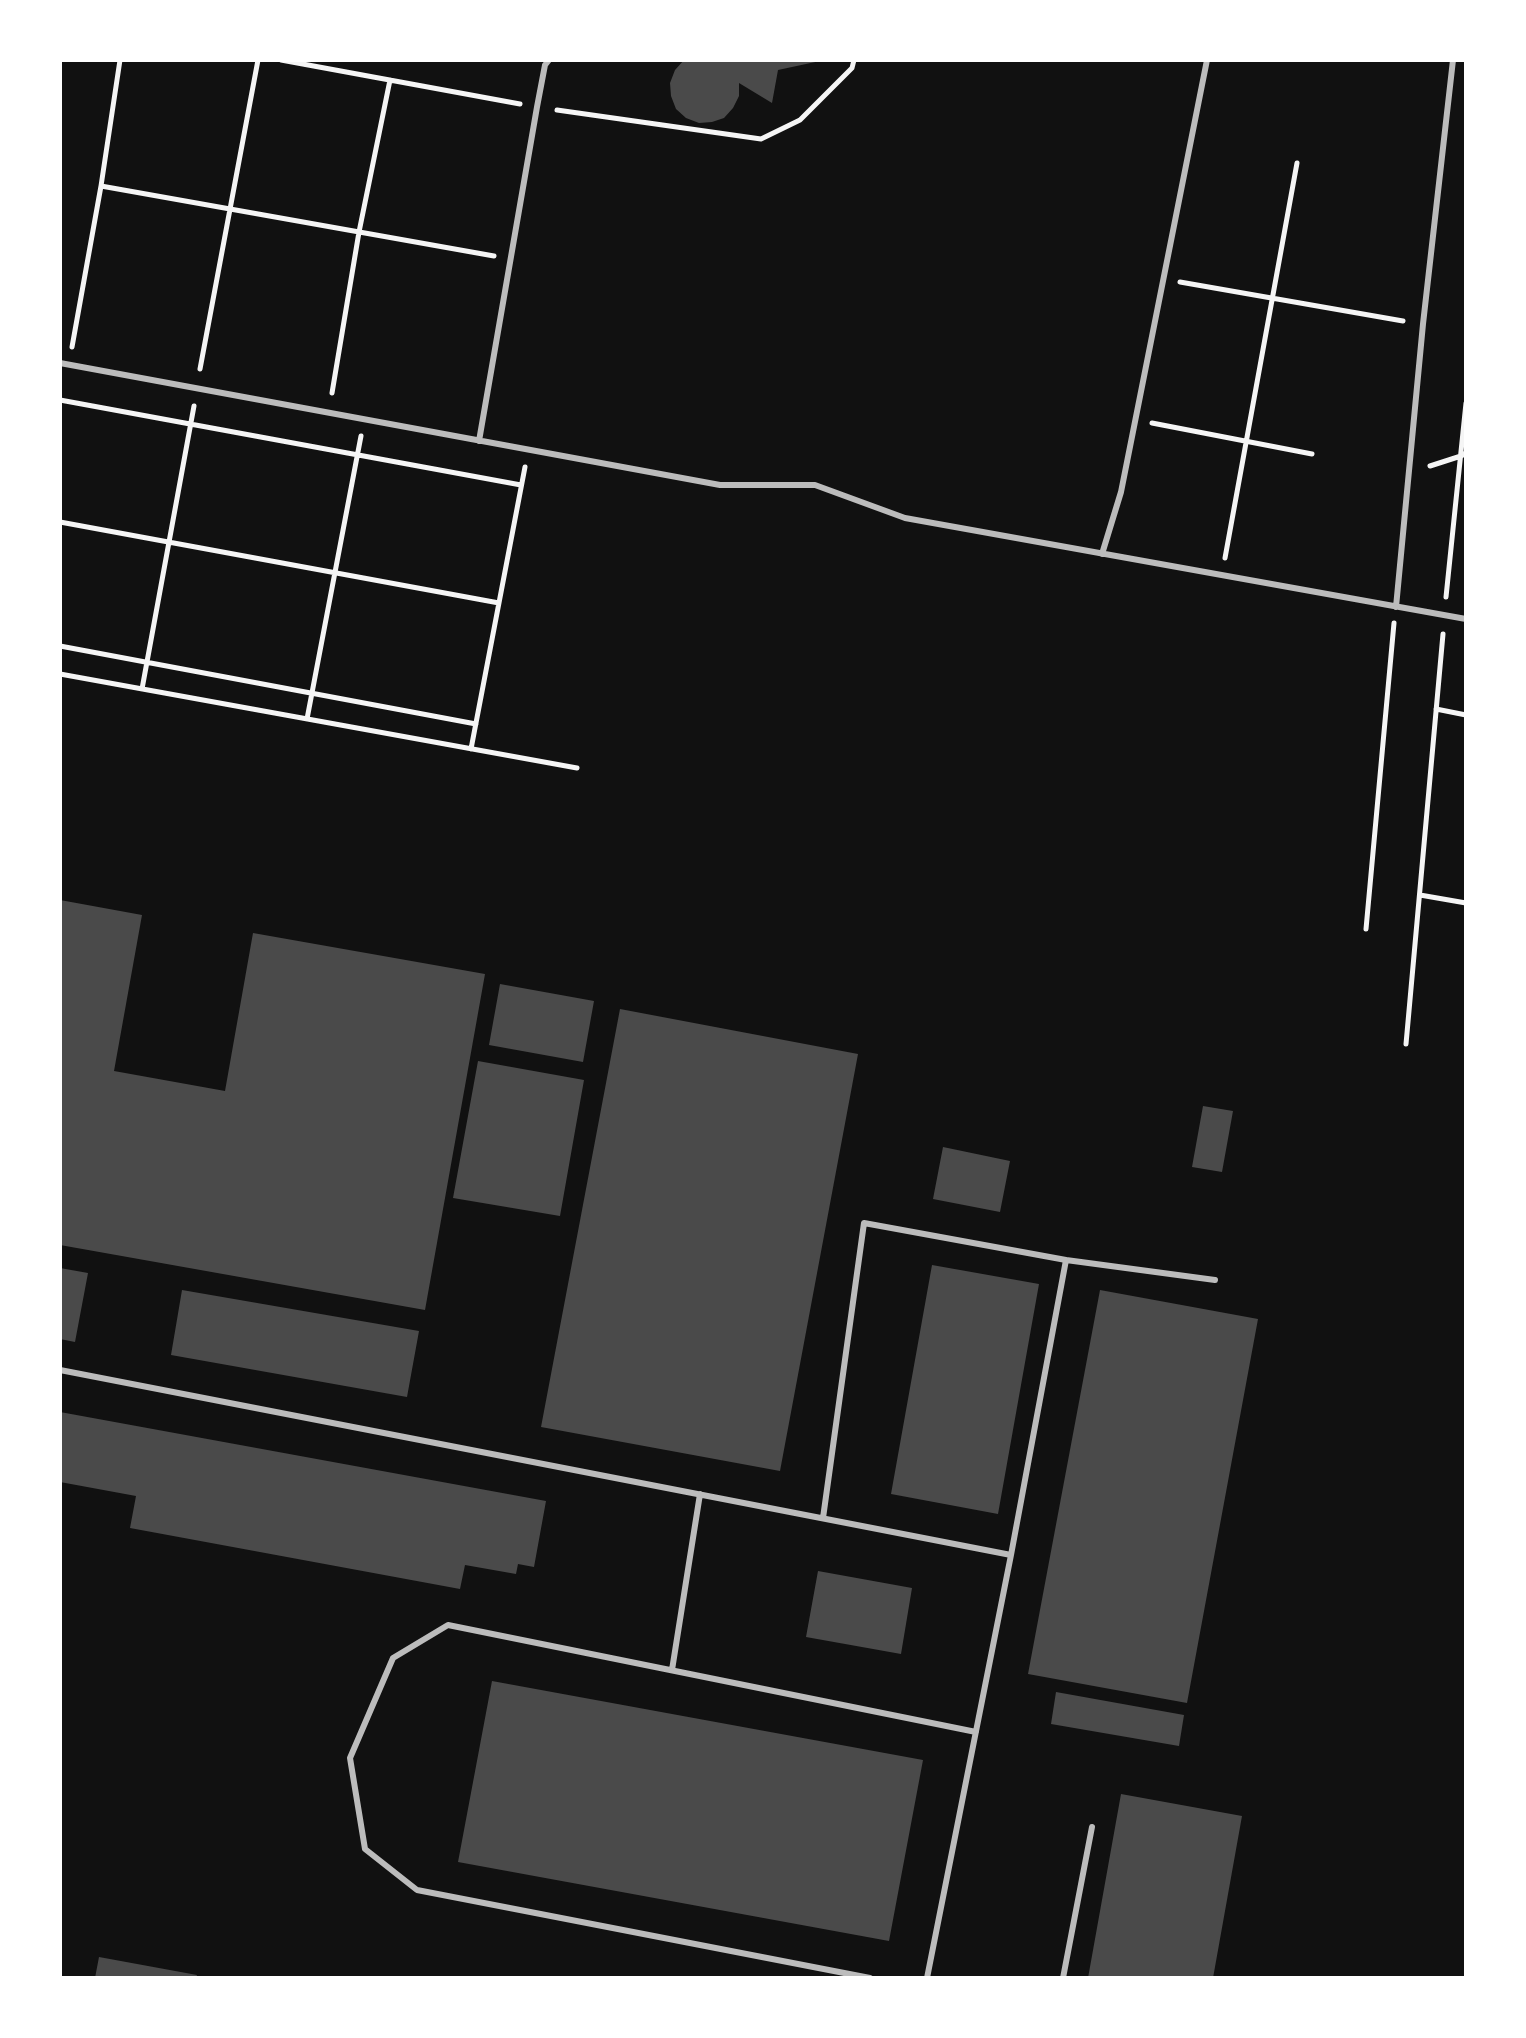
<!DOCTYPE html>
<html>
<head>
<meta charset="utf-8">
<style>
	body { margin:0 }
	#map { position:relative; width:1526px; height:2038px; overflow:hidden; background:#111; font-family:Commissioner,sans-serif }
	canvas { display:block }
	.frame { position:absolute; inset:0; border:62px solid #fff; pointer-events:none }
</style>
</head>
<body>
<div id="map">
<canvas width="1526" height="2038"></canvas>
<div class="frame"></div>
</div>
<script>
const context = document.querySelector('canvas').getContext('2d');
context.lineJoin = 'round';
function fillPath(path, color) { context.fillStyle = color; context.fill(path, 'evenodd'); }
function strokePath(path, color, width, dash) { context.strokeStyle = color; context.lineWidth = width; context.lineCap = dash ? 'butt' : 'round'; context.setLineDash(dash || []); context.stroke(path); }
fillPath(new Path2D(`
	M684 60H820V61L778 70 772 103 739 83V96L733 108 724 118 712 122 699 123 686 118 676 109 671 96 670 83 675 70Z
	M60 900 142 915 114 1071 225 1091 253 933 485 974 425 1310 60 1245Z
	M500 984 594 1001 583 1062 489 1045Z
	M620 1009 858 1054 780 1471 541 1427Z
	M478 1061 584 1080 560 1216 453 1198Z
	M1203 1106 1233 1111 1222 1172 1192 1167Z
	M943 1147 1010 1161 1000 1212 933 1199Z
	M932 1265 1039 1284 998 1514 891 1494Z
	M60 1268 88 1273 75 1342 60 1339Z
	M182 1290 419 1331 407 1397 171 1355Z
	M1100 1290 1258 1319 1187 1703 1028 1674Z
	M60 1412 546 1501 534 1567 518 1564 516 1574 465 1565 460 1589 130 1528 136 1496 60 1482Z
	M818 1571 912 1588 901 1654 806 1637Z
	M492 1681 923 1760 889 1941 458 1862Z
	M1056 1692 1184 1715 1179 1746 1051 1724Z
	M1121 1794 1242 1816 1213 1978H1088Z
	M99 1957 197 1975 196 1978H95Z`), '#4a4a4a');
strokePath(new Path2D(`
	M281 60 520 104
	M557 110 761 139 800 120 852 68 854 60
	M101 186 120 60
	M1180 282 1403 321
	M72 347 101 186 494 256
	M200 369 258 60
	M332 393 359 232 390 80
	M60 400 521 485
	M1152 423 1312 454
	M1430 466 1461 456 1466 453
	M60 522 499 603
	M1225 558 1297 163
	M1446 597 1466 403
	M60 646 476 724
	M60 674 577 768
	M142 689 194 406
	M1436 709 1466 715
	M307 719 361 436
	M471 749 525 467
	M1420 895 1466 903
	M1366 929 1394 623
	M1406 1044 1443 634`), '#f5f5f5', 5);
strokePath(new Path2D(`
	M60 363 720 485H815L905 518 1466 619
	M479 441 537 107 545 65 549 60
	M1102 554 1121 492 1207 60
	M1396 607 1423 324 1453 60
	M60 1370 1011 1555 927 1978
	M823 1518 864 1223 1066 1260
	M1011 1555 1066 1260 1215 1280
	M672 1670 700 1494
	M870 1978 417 1890 365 1849 350 1758 393 1658 448 1625 976 1732
	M1063 1978 1092 1827`), '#bcbcbc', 6);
</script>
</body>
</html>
